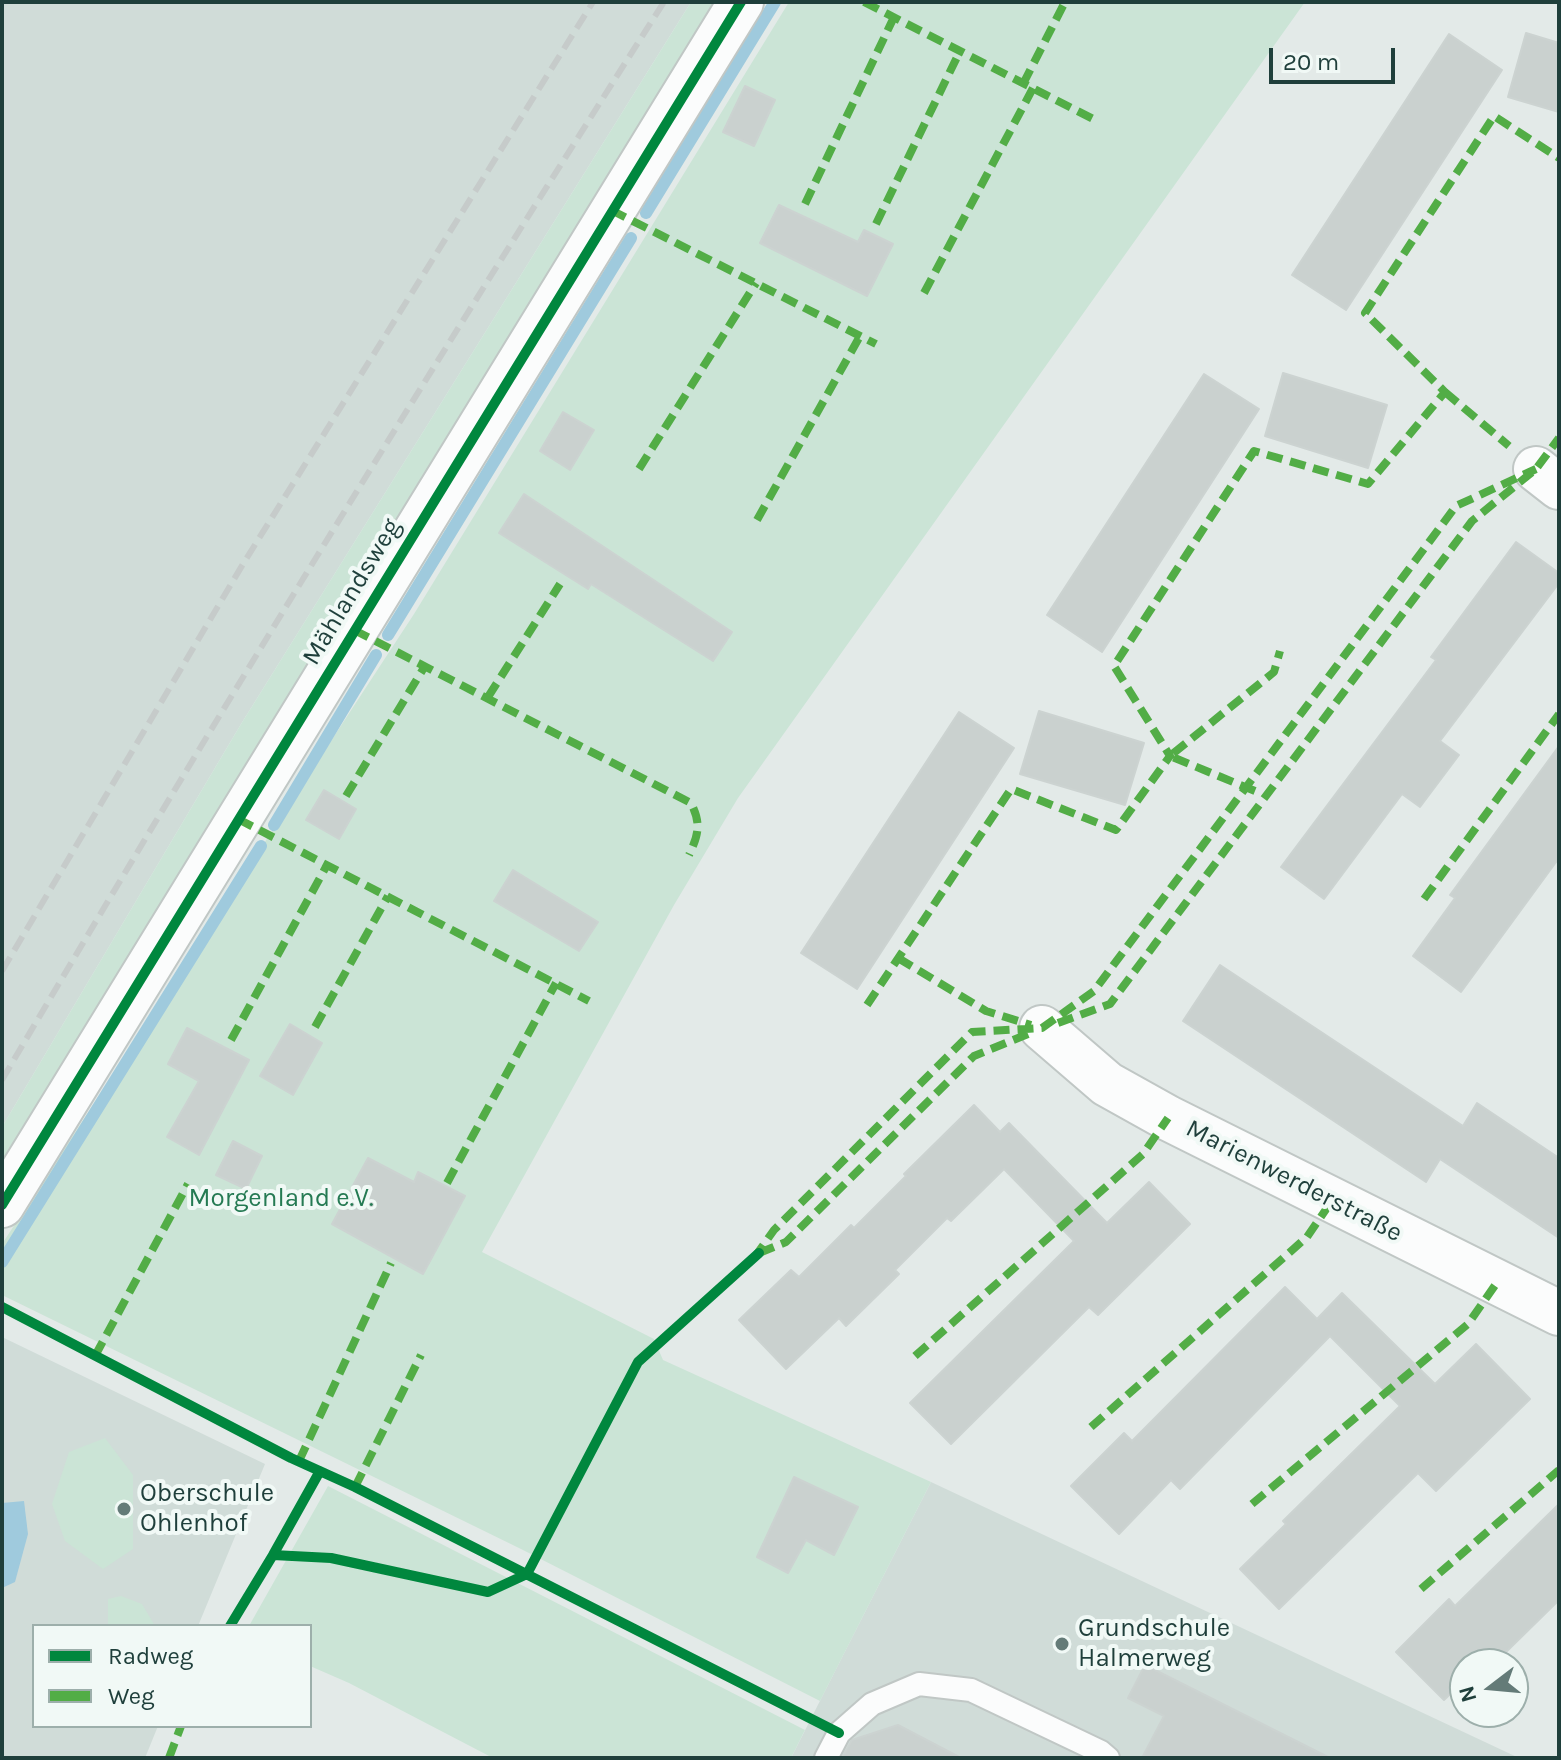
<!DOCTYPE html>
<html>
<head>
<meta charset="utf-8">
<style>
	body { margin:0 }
	#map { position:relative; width:1561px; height:1760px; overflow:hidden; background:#e3eae8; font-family:Karla,sans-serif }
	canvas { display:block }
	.frame { position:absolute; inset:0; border:4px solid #1f3f3b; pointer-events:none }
	.legend { position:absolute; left:32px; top:1624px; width:280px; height:104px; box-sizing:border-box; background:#f1f9f6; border:2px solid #9dafab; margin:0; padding:10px 14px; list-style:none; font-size:24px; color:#1f3f3b }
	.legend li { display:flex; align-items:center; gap:16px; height:40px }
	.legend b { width:40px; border:2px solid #9dafab }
	.north { position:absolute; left:1449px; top:1648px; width:80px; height:80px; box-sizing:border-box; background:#f1f9f6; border:2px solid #9dafab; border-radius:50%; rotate:254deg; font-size:22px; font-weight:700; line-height:32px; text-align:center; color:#1f3f3b }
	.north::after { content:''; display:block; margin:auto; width:28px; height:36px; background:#647b78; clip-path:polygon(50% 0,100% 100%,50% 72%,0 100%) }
	.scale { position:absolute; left:1269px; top:48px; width:126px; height:36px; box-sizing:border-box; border:4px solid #1f3f3b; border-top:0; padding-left:10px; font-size:24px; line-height:28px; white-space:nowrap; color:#1f3f3b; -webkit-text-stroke:6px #f1f9f6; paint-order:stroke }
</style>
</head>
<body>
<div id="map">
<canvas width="1561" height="1760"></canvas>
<div class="frame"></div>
<ul class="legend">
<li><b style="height:10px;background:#00873e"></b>Radweg</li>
<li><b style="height:10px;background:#52ad46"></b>Weg</li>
</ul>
<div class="north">N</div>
<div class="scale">20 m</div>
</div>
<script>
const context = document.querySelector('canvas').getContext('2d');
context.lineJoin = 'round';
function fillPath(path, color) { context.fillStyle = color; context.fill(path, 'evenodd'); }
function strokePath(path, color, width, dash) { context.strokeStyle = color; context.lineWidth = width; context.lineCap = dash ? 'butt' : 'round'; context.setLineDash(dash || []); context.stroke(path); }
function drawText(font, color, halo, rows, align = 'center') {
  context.font = font + ' Karla,sans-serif'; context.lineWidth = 8; context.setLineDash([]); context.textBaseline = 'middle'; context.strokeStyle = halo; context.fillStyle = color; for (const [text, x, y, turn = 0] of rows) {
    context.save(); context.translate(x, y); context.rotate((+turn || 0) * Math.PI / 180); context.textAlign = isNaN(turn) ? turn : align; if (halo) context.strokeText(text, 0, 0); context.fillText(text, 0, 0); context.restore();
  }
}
fillPath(new Path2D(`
	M2 2H691L241 724 2 1127Z
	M2 1337 265 1464 198 1626H34V1726H158L145 1758H2Z
	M931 1482 1519 1758H791Z`), '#d0dcd8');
fillPath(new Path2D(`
	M691 2H722L2 1176V1127L241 724Z
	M789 2H1305L738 798 674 905 482 1252 654 1339 663 1360 931 1482 820 1701 521 1549 2 1295V1244L414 614Z
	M105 1438 133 1475V1549L103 1569 65 1541 52 1504 69 1452Z
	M328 1486 805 1730 791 1758H493L349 1683 310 1666V1626H249Z
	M121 1596 142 1604 155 1626H108V1599Z`), '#cbe4d6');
fillPath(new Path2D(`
	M24 1501 28 1534 15 1582 2 1588V1503Z`), '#9fcadd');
strokePath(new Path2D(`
	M646 213 775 2
	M388 635 631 238
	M274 825 376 655
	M2 1262 261 846`), '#9fcadd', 12);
const building = new Path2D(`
	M1526 33 1559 43V112L1508 97Z
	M1449 34 1502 70 1346 310 1292 275Z
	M745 86 775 100 754 146 723 132Z
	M779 205 858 242 864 230 893 244 867 296 760 243Z
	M1283 373 1387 405 1368 468 1265 436Z
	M1204 374 1259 409 1102 652 1047 615Z
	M563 412 594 430 570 470 540 451Z
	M524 494 732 632 713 661 591 584 588 589 499 533Z
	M1516 542 1559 573V583L1440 741 1459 755 1420 807 1402 794 1324 899 1281 867 1436 660 1431 657Z
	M1039 711 1144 743 1125 805 1020 774Z
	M959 712 1014 748 857 989 801 953Z
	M1559 746V858L1461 992 1413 956 1455 898 1450 895Z
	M324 790 356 809 339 839 306 820Z
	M513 870 598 922 579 951 494 901Z
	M1220 965 1463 1126 1477 1103 1559 1158V1238L1440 1159 1426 1182 1183 1021Z
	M290 1024 322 1043 293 1095 260 1076Z
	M187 1028 249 1060 199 1155 167 1137 199 1081 168 1064Z
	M974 1105 1000 1132 1009 1123 1107 1223 1149 1182 1190 1224 1098 1315 1089 1307 951 1444 910 1403 1074 1241 1004 1169 951 1221 947 1218 895 1270 899 1274 846 1326 839 1318 786 1369 739 1320 791 1270 799 1277 851 1225 854 1228 906 1176 904 1174Z
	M233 1141 262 1156 246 1189 216 1175Z
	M368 1158 414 1182 418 1172 465 1196 423 1274 332 1224Z
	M1285 1287 1317 1319 1342 1293 1435 1384 1476 1344 1530 1399 1436 1491 1418 1473 1279 1609 1240 1569 1286 1524 1283 1521 1400 1406 1330 1336 1180 1489 1171 1480 1119 1534 1071 1486 1124 1433 1132 1441Z
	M794 1477 858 1507 834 1555 806 1540 788 1573 757 1557Z
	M1559 1504V1600L1503 1655 1497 1649 1481 1664H1465V1680L1444 1700 1396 1652 1449 1599 1455 1606Z
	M1145 1665 1330 1758H1142L1164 1716 1128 1698Z
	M898 1725 961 1758H842L852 1740Z`);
fillPath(building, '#cad1cf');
strokePath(building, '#ccd3d1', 2);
const lane = new Path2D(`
	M826 1758 839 1733 872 1704 919 1684 971 1690 1101 1752 1108 1758`);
const street = new Path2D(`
	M1536 469 1559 487
	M1042 1028 1107 1084 1168 1118 1559 1313
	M2 1205 741 2`);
strokePath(lane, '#c0c7c5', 26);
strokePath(street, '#c0c7c5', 48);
strokePath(lane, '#fbfcfc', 22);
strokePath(street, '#fbfcfc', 44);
strokePath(new Path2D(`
	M2 971 243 564 593 2
	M2 1080C216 716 437 358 664 2`), '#c6cbca', 6, [16, 8]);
strokePath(new Path2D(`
	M864 2 1099 122
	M1023 84 1065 2
	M805 204 894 17
	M611 210 876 344
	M876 224 960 51
	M924 293 1033 88
	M1445 392 1509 446
	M639 469 756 283
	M757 520 860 336
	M354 630 691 803C701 823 699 834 689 855
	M488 697 560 584
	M1255 791 1170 756 1274 672 1280 651
	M346 796 425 666
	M238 819 589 1001
	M1424 899 1559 714
	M898 958 986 1011 1031 1025
	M867 1005 1011 789 1116 830 1170 756 1114 666 1254 451 1368 484 1445 392 1365 313 1494 116 1559 158
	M1058 1023 1110 1004 1472 521 1536 469 1559 438
	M315 1027 388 896
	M231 1040 327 865
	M447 1183 556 983
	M759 1253 786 1242 974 1056 1028 1034
	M754 1258 774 1230 972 1032 1042 1028 1094 991 1456 506 1536 469
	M95 1356 188 1184
	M915 1356 1143 1154 1168 1118
	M1091 1427 1307 1237 1331 1202
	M299 1461 391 1263
	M355 1487 421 1355
	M1252 1504 1468 1324 1498 1281
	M1421 1589 1559 1470
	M169 1758 181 1726`), '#52ad46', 8, [16, 8]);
strokePath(new Path2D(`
	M2 1205 741 2
	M2 1307 291 1458 355 1487 839 1733
	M273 1555 331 1558 488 1592 527 1574 638 1362 759 1253
	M230 1626 273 1555 320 1471`), '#00873e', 10);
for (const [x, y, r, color] of [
	[124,1509,8,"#647b78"],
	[1062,1644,8,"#647b78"]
]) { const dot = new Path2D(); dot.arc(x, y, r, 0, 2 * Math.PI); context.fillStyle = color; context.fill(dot); strokePath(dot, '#f1f9f6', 3); }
drawText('26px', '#1f3f3b', '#f1f9f6', [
	["Mählandsweg",352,592,-59],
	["Marienwerderstraße",1294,1181,27]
]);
drawText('26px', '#257a53', '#f1f9f6', [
	["Morgenland e.V.",281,1199]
]);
drawText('26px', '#1f3f3b', '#f1f9f6', [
	["Oberschule",140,1494],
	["Ohlenhof",140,1524],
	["Grundschule",1078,1629],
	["Halmerweg",1078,1659]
], 'left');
</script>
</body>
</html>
